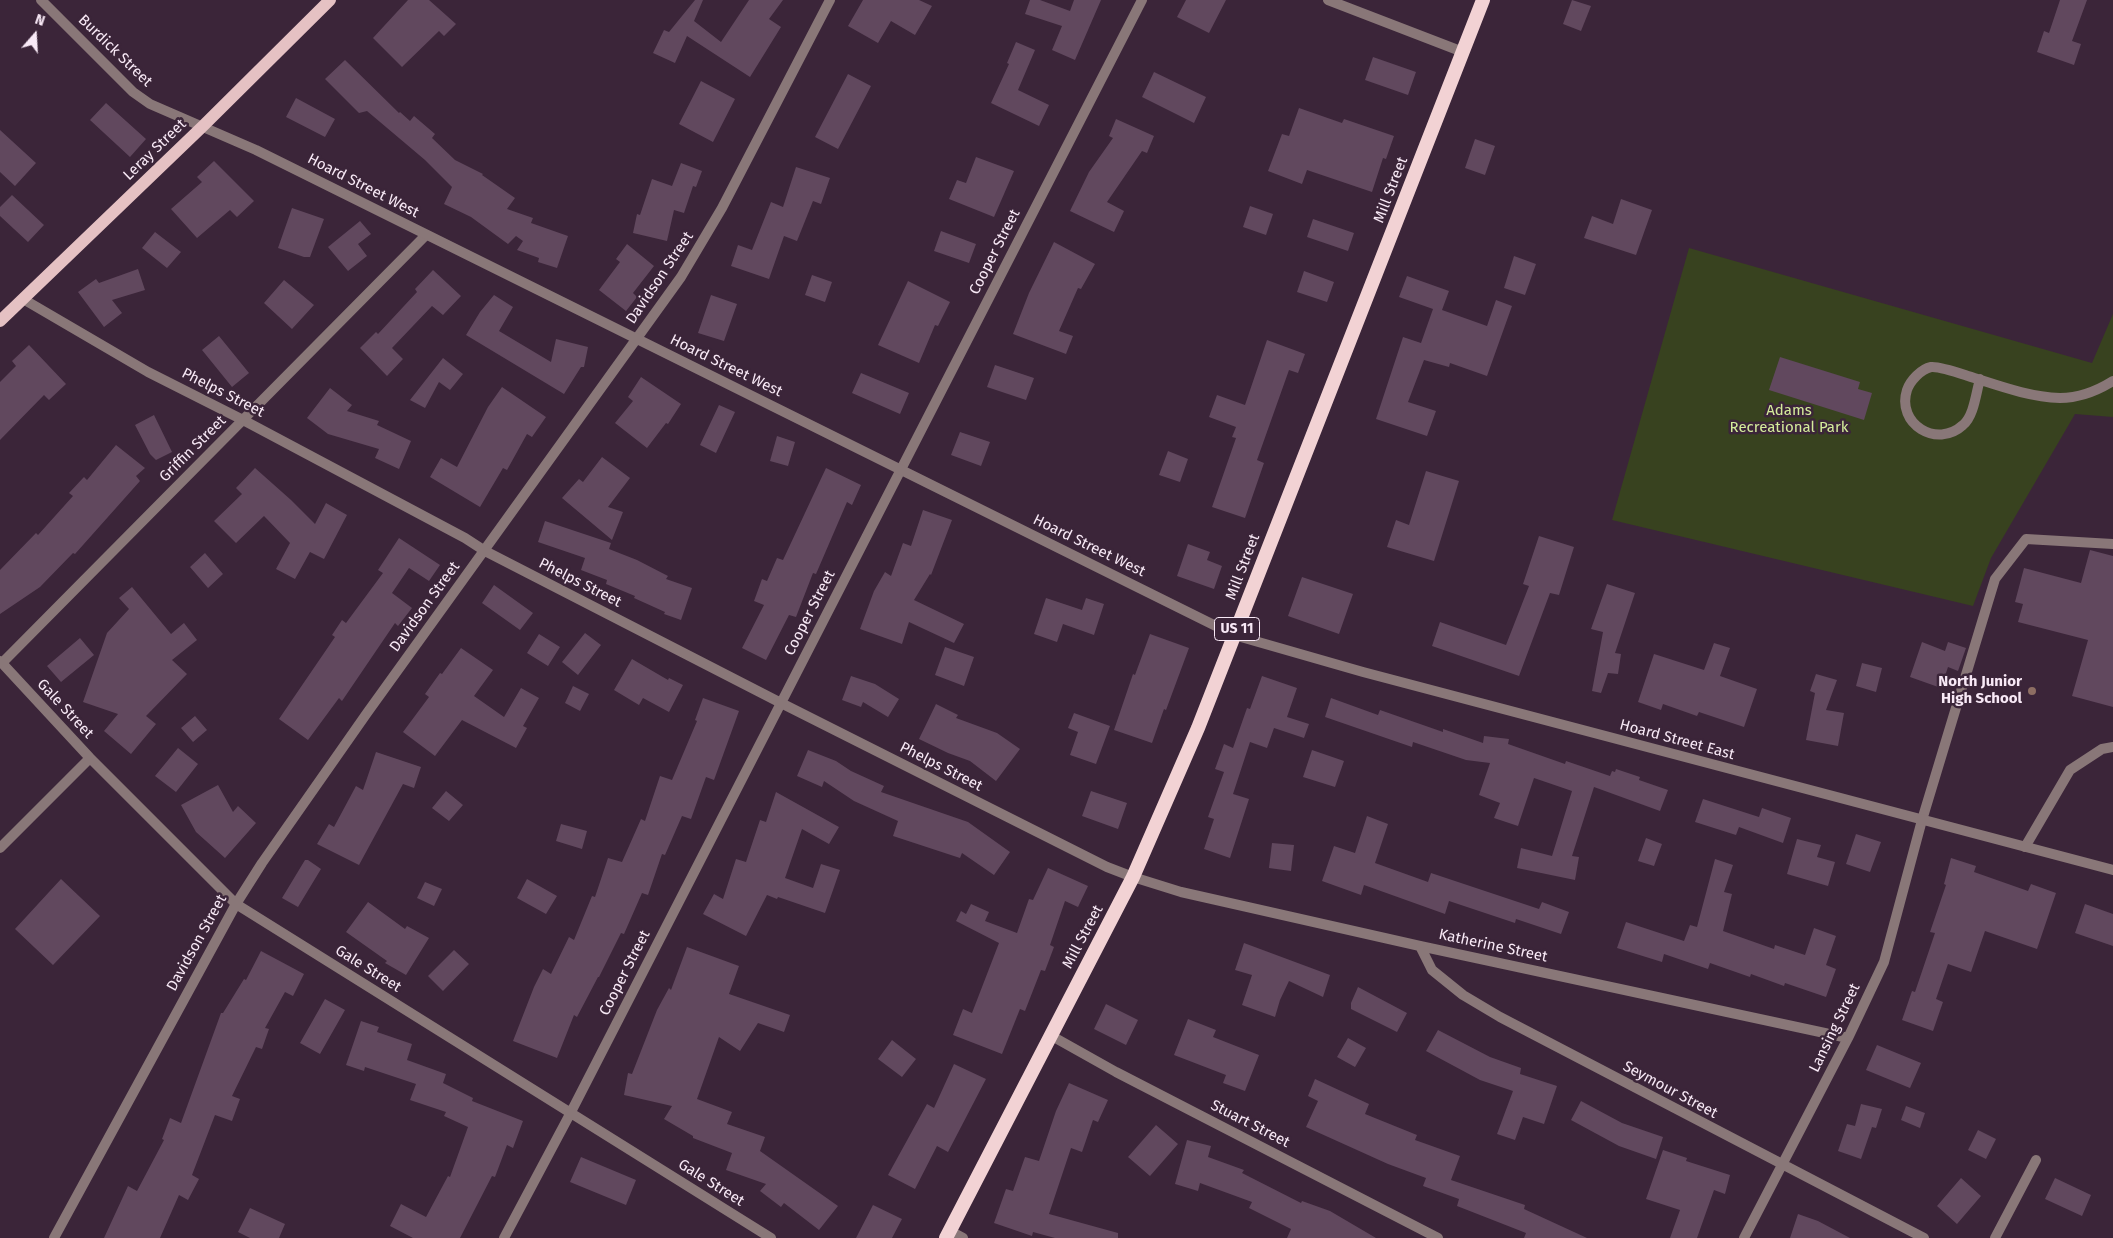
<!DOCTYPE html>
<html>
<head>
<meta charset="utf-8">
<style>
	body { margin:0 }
	#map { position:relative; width:2113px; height:1238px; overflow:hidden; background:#3b2539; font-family:"Fira Sans",sans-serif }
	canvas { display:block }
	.north { position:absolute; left:10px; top:10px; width:50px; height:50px; -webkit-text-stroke:4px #3b2539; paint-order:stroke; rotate:19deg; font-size:14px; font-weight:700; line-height:20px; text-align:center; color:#f8e9f6 }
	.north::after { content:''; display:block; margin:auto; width:18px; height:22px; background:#f8e9f6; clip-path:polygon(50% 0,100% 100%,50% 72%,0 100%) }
</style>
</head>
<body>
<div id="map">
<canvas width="2113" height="1238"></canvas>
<div class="north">N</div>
</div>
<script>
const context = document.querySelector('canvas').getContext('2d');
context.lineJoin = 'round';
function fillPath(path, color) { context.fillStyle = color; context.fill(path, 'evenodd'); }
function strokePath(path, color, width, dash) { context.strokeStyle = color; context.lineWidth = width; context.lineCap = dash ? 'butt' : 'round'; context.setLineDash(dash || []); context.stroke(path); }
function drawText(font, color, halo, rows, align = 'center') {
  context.font = font + ' "Fira Sans",sans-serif'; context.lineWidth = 5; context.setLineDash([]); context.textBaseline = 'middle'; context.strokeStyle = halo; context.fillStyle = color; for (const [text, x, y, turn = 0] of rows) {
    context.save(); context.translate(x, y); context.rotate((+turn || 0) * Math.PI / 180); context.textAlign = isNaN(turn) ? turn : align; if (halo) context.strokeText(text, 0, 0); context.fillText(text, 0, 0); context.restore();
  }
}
fillPath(new Path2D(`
	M1689 248 2092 363 2113 314V417L2075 414 1991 558 1973 606 1612 520Z`), '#38421f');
fillPath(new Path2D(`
	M408 0H429L456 24 444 36 439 31 402 67 373 38Z
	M695 0H703L694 21 721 42 749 0H783L769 19 781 27 750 77 687 36 675 63 653 53 664 30 669 32Z
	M863 0H919L932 6 915 35 891 21 878 43 848 26Z
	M1030 0H1040L1070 11 1074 0H1101L1075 60 1052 50 1062 26 1025 14Z
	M1186 0H1226L1209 33 1177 17Z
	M1572 0 1591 6 1581 31 1563 24Z
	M2060 0H2087L2072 41 2081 44 2074 65 2037 52 2044 31 2049 33Z
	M1016 42 1035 50 1018 90 1049 105 1039 126 991 103 1009 64 1007 63Z
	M1373 57 1416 72 1408 95 1365 80Z
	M345 60 399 113 400 112 410 121 414 116 435 134 432 138 455 160 483 174 482 175 515 198 507 209 533 218 531 223 568 236 557 268 538 262 539 258 517 250 523 241 516 236 508 244 471 217 444 204 452 187 425 160 367 111 359 113 325 79Z
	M1154 72 1206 97 1194 123 1142 97Z
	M848 74 871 86 838 149 815 137Z
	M701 81 735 99 713 142 679 124Z
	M296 98 335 119 325 137 286 117Z
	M106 103 146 139 130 157 90 120Z
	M1299 108 1342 123 1344 119 1394 136 1386 159 1383 158 1372 192 1307 170 1302 184 1268 171 1282 134 1289 136Z
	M1116 119 1154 136 1147 153 1142 151 1107 202 1124 211 1114 232 1070 211 1089 172 1113 138 1109 136Z
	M0 130 36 163 15 186 0 172Z
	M1475 139 1495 146 1485 175 1465 168Z
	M976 157 1014 171 994 217 949 199 957 180 966 183Z
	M214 161 254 201 237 217 230 210 197 238 171 209 202 182 197 177Z
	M681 163 702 171 696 187 693 186 684 213 674 210 667 241 633 233 637 214 640 215 652 179 672 186Z
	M796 167 830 178 821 204 813 201 797 241 784 236 769 279 731 266 738 245 752 250 771 202 783 207Z
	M12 195 44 225 28 242 0 216V207Z
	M1621 199 1652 210 1636 255 1584 238 1592 216 1613 224Z
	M1250 206 1273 214 1266 235 1243 227Z
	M292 208 324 219 310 257H304L278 248Z
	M1313 219 1354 233 1348 251 1307 237Z
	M360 221 371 234 358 244 367 256 348 271 328 247Z
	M941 231 976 244 969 263 934 251Z
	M155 232 181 252 167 268 142 248Z
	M1054 242 1095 264 1081 289 1078 288 1059 331 1073 336 1066 354 1013 334 1029 293Z
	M627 244 654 266 633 293 637 297 626 311 599 290 620 262 616 259Z
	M1514 256 1536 264 1525 295 1504 288Z
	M138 269 145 290 112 300 122 313 104 327 78 292 96 279 99 283Z
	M433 270 461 296 443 315 432 306 392 348 403 359 387 376 360 348 376 332 378 334 417 292 415 289Z
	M1304 271 1334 282 1327 302 1297 292Z
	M812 275 832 282 825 302 805 295Z
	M1407 276 1449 291 1442 310 1487 326 1496 300 1512 306 1487 376 1450 363 1449 367 1424 360 1408 402 1436 411 1427 436 1376 419 1403 337 1421 343 1433 309 1399 297Z
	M284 280 314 305 292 329 264 303Z
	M908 281 950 302 938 326 935 325 919 363 878 345Z
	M494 295 513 307 499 331 551 362 556 339 588 347 584 367H581L564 394 466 335 480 312Z
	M711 295 737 304 724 341 698 333Z
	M219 336 249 373 232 387 202 350Z
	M1267 340 1305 354 1298 373 1289 370 1257 460 1264 463 1245 518 1212 507 1236 438 1232 437 1236 427 1209 417 1217 395 1245 405Z
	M29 345 66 384 49 400 44 395 0 440V382L16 366 12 361Z
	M1780 357 1860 382 1858 389 1872 393 1864 420 1769 390Z
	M443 358 463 374 450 390 439 382 425 408 410 400Z
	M995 365 1034 378 1026 400 987 387Z
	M861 373 909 393 900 414 852 393Z
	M641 377 681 404 668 424 666 423 647 448 615 423 633 401 628 397Z
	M502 387 546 417 532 437 527 434 507 470 503 468 480 507 430 477 441 458 457 467 488 407Z
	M330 388 352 405 347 411 379 421 377 425 411 441 399 469 375 458 379 449 328 434 307 418Z
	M719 405 735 412 716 453 700 445Z
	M154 415 172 452 156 460 150 454 135 425Z
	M960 432 990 442 981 466 951 455Z
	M777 436 795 442 788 466 770 461Z
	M116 445 145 468 136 476 140 481 75 554 73 553 40 587 0 614V570L36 533 38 535 73 496 69 493 84 477 87 480Z
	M1168 451 1188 459 1180 482 1159 475Z
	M602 457 630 478 608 507 623 512 612 540 562 498 579 479 583 482Z
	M255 468 291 500 315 524 326 503 347 515 324 559 310 552 295 579 276 569 290 543 264 516 236 543 214 521 242 494 236 488Z
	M826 468 861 485 852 505 847 502 816 574 813 573 796 617 789 615 766 660 742 648 764 605 754 601 762 579 767 581 777 558 783 560Z
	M1426 471 1459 481 1434 561 1387 547 1396 520 1409 525Z
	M923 510 952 520 931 575 930 574 914 600 964 624 954 643 909 622 902 644 860 629 874 591 885 572 891 576 903 543 911 546Z
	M545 521 611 543 609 549 637 560 668 576 666 579 692 588 681 620 664 614 665 612 634 598 635 596 606 584 607 580 581 570 585 558 538 542Z
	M1539 536 1574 547 1559 595 1550 593 1519 676 1432 646 1440 622 1506 645 1529 586 1523 584Z
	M399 538 440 565 429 581 409 568 392 593 412 608 398 626 395 623 342 701 339 698 308 740 279 719 335 637 332 635 342 620 346 623 383 573 378 570Z
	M1188 544 1210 552 1207 560 1222 566 1214 589 1177 576Z
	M2090 550 2113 556V707L2072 696 2088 640 2018 622 2023 604 2015 602 2024 568 2081 583Z
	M205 553 223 574 208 588 190 567Z
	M1302 577 1353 594 1339 634 1288 616Z
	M1607 584 1635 593 1615 653 1621 654 1618 674 1608 673 1601 693 1592 691 1603 632 1591 629Z
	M494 585 533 613 520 630 482 603Z
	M132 587 171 634 184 623 197 640 172 660 187 674 146 716 156 724 131 754 104 731 118 714 83 702 107 633 129 609 119 598Z
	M1046 598 1082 610 1086 598 1104 604 1094 635 1063 624 1057 642 1034 634Z
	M585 633 601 645 578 675 562 662Z
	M539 634 560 647 548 666 527 653Z
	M1150 634 1189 648 1166 710 1164 709 1152 743 1114 730 1133 674 1135 675Z
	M80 638 94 655 61 682 47 666Z
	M1922 642 1945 651 1948 642 1966 648 1958 671 1948 667 1941 688 1910 677Z
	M1714 643 1730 648 1720 676 1757 689 1744 727 1699 712 1697 716 1663 704 1661 710 1638 702 1654 654 1704 670Z
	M945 647 974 657 964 686 935 675Z
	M461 648 493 670 474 696 504 717 521 688 539 698 523 726 527 728 516 748 462 720 435 756 403 732 429 697 425 694 440 673 442 674Z
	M632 659 668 680 669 678 683 685 669 712 643 698 639 705 614 690Z
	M1862 663 1882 668 1876 692 1856 686Z
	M1816 674 1837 680 1826 710 1844 713 1838 746 1806 740 1815 693 1810 691Z
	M851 676 875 684 899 699 888 717 863 702 861 707 842 700Z
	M1262 676 1297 688 1287 717 1309 724 1304 738 1274 728 1267 748 1250 742 1233 794 1249 799 1230 858 1204 849 1214 819 1208 817 1224 772 1215 769 1224 744 1233 748 1247 708 1250 709Z
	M573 686 589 694 580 711 565 703Z
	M703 698 739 711 714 780 706 777 691 819 682 816 665 855 662 854 648 895 642 893 624 934 621 933 599 977H598L577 1017 574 1015 557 1058 513 1041 534 987 543 969 551 974 569 937 574 940 592 896 595 897 608 858 622 862 641 819 645 821 660 776 672 780 697 721 695 720Z
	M1331 698 1378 715 1380 710 1443 732V729L1483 743 1484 736 1509 739 1508 744 1565 764 1566 761 1610 776 1612 771 1615 772 1616 769 1640 777 1639 780 1668 790 1660 811 1594 787 1572 856 1579 857 1575 880 1517 868 1521 848 1552 856 1572 791 1534 778 1518 826 1494 818 1500 803 1479 795 1490 763 1466 760 1413 742 1412 747 1325 717Z
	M936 704 958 715 956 718 997 733 1020 749 996 781 970 761 948 753 919 739Z
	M1074 713 1110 726 1096 764 1070 755 1078 732 1068 728Z
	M195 716 207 730 193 742 181 728Z
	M178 748 198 764 176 792 155 776Z
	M808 750 836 761 851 771 884 786 881 792 968 822 1010 852 994 875 962 853 960 858 893 836 898 821 854 801 824 781 822 787 797 776Z
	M1312 750 1344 761 1335 787 1303 777Z
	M376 752 421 767 414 788 403 784 359 865 317 844 329 824 334 827 356 786 363 790Z
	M218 785 233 812 238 806 256 823 225 858 196 832 181 805Z
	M446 791 463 805 449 821 432 808Z
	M1091 791 1127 803 1118 829 1082 816Z
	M776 792 839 827 829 844 802 829 785 878 813 888 821 864 840 870 825 913 778 897 777 899 767 895 746 936 703 914 714 894 723 899 736 859 746 862 760 820 766 822Z
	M1703 799 1759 817 1762 808 1791 818 1783 843 1739 827 1736 835 1695 822Z
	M1367 816 1388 824 1375 863 1428 882 1431 873 1539 909 1542 902 1569 912 1561 934 1516 919 1515 923 1449 901 1445 914 1364 885 1361 895 1322 881 1334 846 1355 853Z
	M561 824 587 831 582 849 556 841Z
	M1856 834 1881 842 1870 872 1846 864Z
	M1646 838 1662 844 1654 866 1638 861Z
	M1797 839 1821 845 1817 857 1835 862 1828 886 1787 874Z
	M1272 843 1294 845 1291 871 1269 868Z
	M1951 858 1976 866 1974 872 2028 891 2031 884 2056 893 2037 949 1985 931 1971 972 1948 964 1936 999 1943 1002 1933 1031 1902 1020 1912 991 1915 992 1935 933 1930 932 1946 885 1944 884Z
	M1715 859 1733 865 1724 892 1732 894 1723 931 1774 949 1775 945 1805 955 1814 928 1836 936 1826 965 1836 969 1826 997 1785 983 1784 986 1751 974 1750 977 1710 963 1708 969 1664 954 1662 962 1617 948 1626 922 1684 941 1690 925 1697 927Z
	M305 860H308L321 869 298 907 282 898Z
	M1048 868 1088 886 1078 907 1065 901 1050 945 1054 947 1045 971 1041 970 1025 1011 1020 1009 1002 1054 953 1035 963 1009 972 1013 999 943 956 921 961 911 966 914 971 904 989 912 985 921 1017 933 1029 899 1033 900Z
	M61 879 100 916 53 965 15 929Z
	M527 879 557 896 546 914 517 898Z
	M425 882 442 889 434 906 417 898Z
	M368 902 405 929 407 926 429 938 406 975 385 963 387 961 346 932Z
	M2085 904 2113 914V946L2075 933Z
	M1244 943 1330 975 1323 997 1289 981 1280 1000 1275 1017 1242 1005 1252 975 1235 970Z
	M687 947 739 966 729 994 790 1015 784 1032 758 1023 740 1051 719 1037 697 1099 732 1112 727 1124 765 1137 760 1151 838 1206 819 1230 784 1203 781 1207 760 1191 766 1184 726 1170 732 1153 693 1138V1136L664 1119 672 1106 624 1095 628 1073 632 1074 657 1010 669 988 671 990Z
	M454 950 469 964 443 991 428 976Z
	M261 951 304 974 293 996 285 992 265 1028 269 1029 262 1049 256 1047 232 1096 240 1099 232 1121 215 1115 192 1175 199 1179 188 1200 179 1195 160 1238H104L128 1186 137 1191 164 1140 162 1139 170 1118 181 1123 221 1013H223L244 979 246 980Z
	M1358 987 1407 1013 1397 1032 1351 1009V1003Z
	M325 999 345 1010 320 1054 300 1043Z
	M1106 1004 1138 1020 1126 1045 1094 1029Z
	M1188 1019 1216 1030 1213 1037 1259 1055 1245 1091 1223 1083 1226 1075 1174 1055Z
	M361 1021 379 1027 377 1032 412 1044 407 1060 446 1074 443 1083 473 1098 472 1101 523 1121 513 1148 507 1145 495 1177 492 1176 460 1238H413L390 1226 401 1204 426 1217 448 1176 450 1177 468 1127 444 1116 446 1112 410 1100 416 1084 365 1067 364 1071 346 1065Z
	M1438 1030 1490 1057 1521 1068 1520 1074 1557 1086 1544 1124 1523 1117 1515 1140 1497 1134 1513 1091 1480 1080 1426 1051Z
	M1348 1038 1366 1048 1355 1067 1337 1057Z
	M892 1040 916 1059 902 1077 878 1059Z
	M1877 1045 1921 1063 1910 1088 1866 1070Z
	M954 1064 986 1079 948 1152 937 1146 915 1189 888 1175 927 1104 934 1108Z
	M1315 1079 1369 1104 1365 1114 1417 1135 1415 1140 1460 1156 1451 1180 1525 1205 1524 1209 1587 1238H1524L1526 1233 1457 1206 1459 1199 1423 1186 1426 1178 1388 1164 1306 1127 1318 1101 1308 1096Z
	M1069 1083 1108 1100 1098 1122 1093 1120 1082 1152 1071 1148 1049 1214 1118 1233V1238H1055L1033 1232 1032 1236 994 1223 1006 1189 1013 1191 1025 1157 1039 1161 1056 1111Z
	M1581 1101 1622 1123 1663 1137 1656 1159 1619 1146 1571 1120Z
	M1861 1104 1882 1109 1876 1128 1872 1127 1861 1159 1838 1151 1847 1124 1855 1126Z
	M1906 1106 1925 1113 1920 1128 1901 1120Z
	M1156 1125 1178 1144 1150 1176 1128 1157Z
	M1978 1130 1996 1139 1986 1159 1968 1150Z
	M1187 1140 1211 1146 1208 1157 1244 1170 1242 1173 1301 1203 1302 1201 1330 1211 1376 1238H1287L1291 1229 1249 1208 1252 1202 1200 1183 1198 1191 1175 1184Z
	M1663 1150 1687 1158 1686 1161 1730 1175 1725 1194 1714 1190 1697 1238H1670L1680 1210 1646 1199Z
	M581 1157 636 1180 626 1205 570 1182Z
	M1961 1178 1981 1196 1957 1224 1937 1206Z
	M2055 1178 2091 1195 2082 1216 2045 1199Z
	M873 1205 902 1219 892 1238H856Z
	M250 1208 285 1224 279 1238H250L238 1232Z
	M1798 1214 1818 1221 1850 1238H1790Z`), '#61485e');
strokePath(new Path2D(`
	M1980 379C1976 393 1974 416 1963 425 1937 449 1896 424 1907 390 1910 381 1921 369 1931 367 1939 366 1959 373 1968 376 1997 385 2028 397 2060 398 2079 398 2097 391 2113 381
	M2025 847 2070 770 2102 749 2113 747`), '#897778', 10);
strokePath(new Path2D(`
	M1328 0 1463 52
	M23 299 148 372 243 420 465 538 485 551 781 703 1107 867 1133 877 1181 892 1420 946 1848 1038
	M0 661 90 758 236 904 771 1238
	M2 663 426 235
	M0 848 90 758
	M1420 946 1432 970 1463 995 1500 1017 1924 1238
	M1050 1035 1116 1072 1438 1238
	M950 1231 963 1238
	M54 1238 236 904 262 863 367 713 681 277 722 208 830 0
	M504 1238 570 1114 1142 0
	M1744 1238 1848 1038 1884 962 1922 820 1995 579 2026 539 2113 544
	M1995 1238 2036 1160`), '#897778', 10);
strokePath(new Path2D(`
	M41 0 133 92 150 104 256 150 1234 635 1363 672 2113 870`), '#897778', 10);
strokePath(new Path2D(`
	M0 321 203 126 330 0`), '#e5c1c3', 12);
strokePath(new Path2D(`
	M946 1238 1133 877 1198 728 1483 0`), '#f2d2d4', 14);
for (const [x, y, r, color] of [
	[2032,691,5,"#8d6e63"]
]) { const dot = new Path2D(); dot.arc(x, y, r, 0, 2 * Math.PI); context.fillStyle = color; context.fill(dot); strokePath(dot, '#3b2539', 2); }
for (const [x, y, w] of [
	[1237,629,45]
]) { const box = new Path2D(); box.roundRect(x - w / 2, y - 11.5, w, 23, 4); context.fillStyle = '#3b2539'; context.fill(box); strokePath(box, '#f8e9f6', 1); }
drawText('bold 14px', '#f8e9f6', null, [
	["US 11",1237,629]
]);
drawText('15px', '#f8e9f6', '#3b2539', [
	["Burdick Street",115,51,44],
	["Leray Street",155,150,-44],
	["Hoard Street West",363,186,27],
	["Mill Street",1391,190,-69],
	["Cooper Street",995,252,-63],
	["Davidson Street",660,278,-56],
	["Hoard Street West",726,366,26],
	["Phelps Street",223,393,27],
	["Griffin Street",193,449,-45],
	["Hoard Street West",1089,546,26],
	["Mill Street",1243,567,-69],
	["Phelps Street",580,583,27],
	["Davidson Street",425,607,-54],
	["Cooper Street",810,613,-63],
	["Gale Street",65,709,47],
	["Hoard Street East",1677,740,15],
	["Phelps Street",941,767,27],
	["Mill Street",1083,937,-62],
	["Davidson Street",197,943,-61],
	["Katherine Street",1493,946,12],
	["Gale Street",368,969,32],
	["Cooper Street",625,973,-63],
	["Lansing Street",1835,1028,-64],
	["Seymour Street",1670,1090,28],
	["Stuart Street",1250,1124,27],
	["Gale Street",711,1183,32]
]);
drawText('15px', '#d4ec9b', '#3b2539', [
	["Adams",1789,411],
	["Recreational Park",1789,428]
]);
drawText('bold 15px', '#f8e9f6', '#3b2539', [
	["North Junior",2022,682],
	["High School",2022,699]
], 'right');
</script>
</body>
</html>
